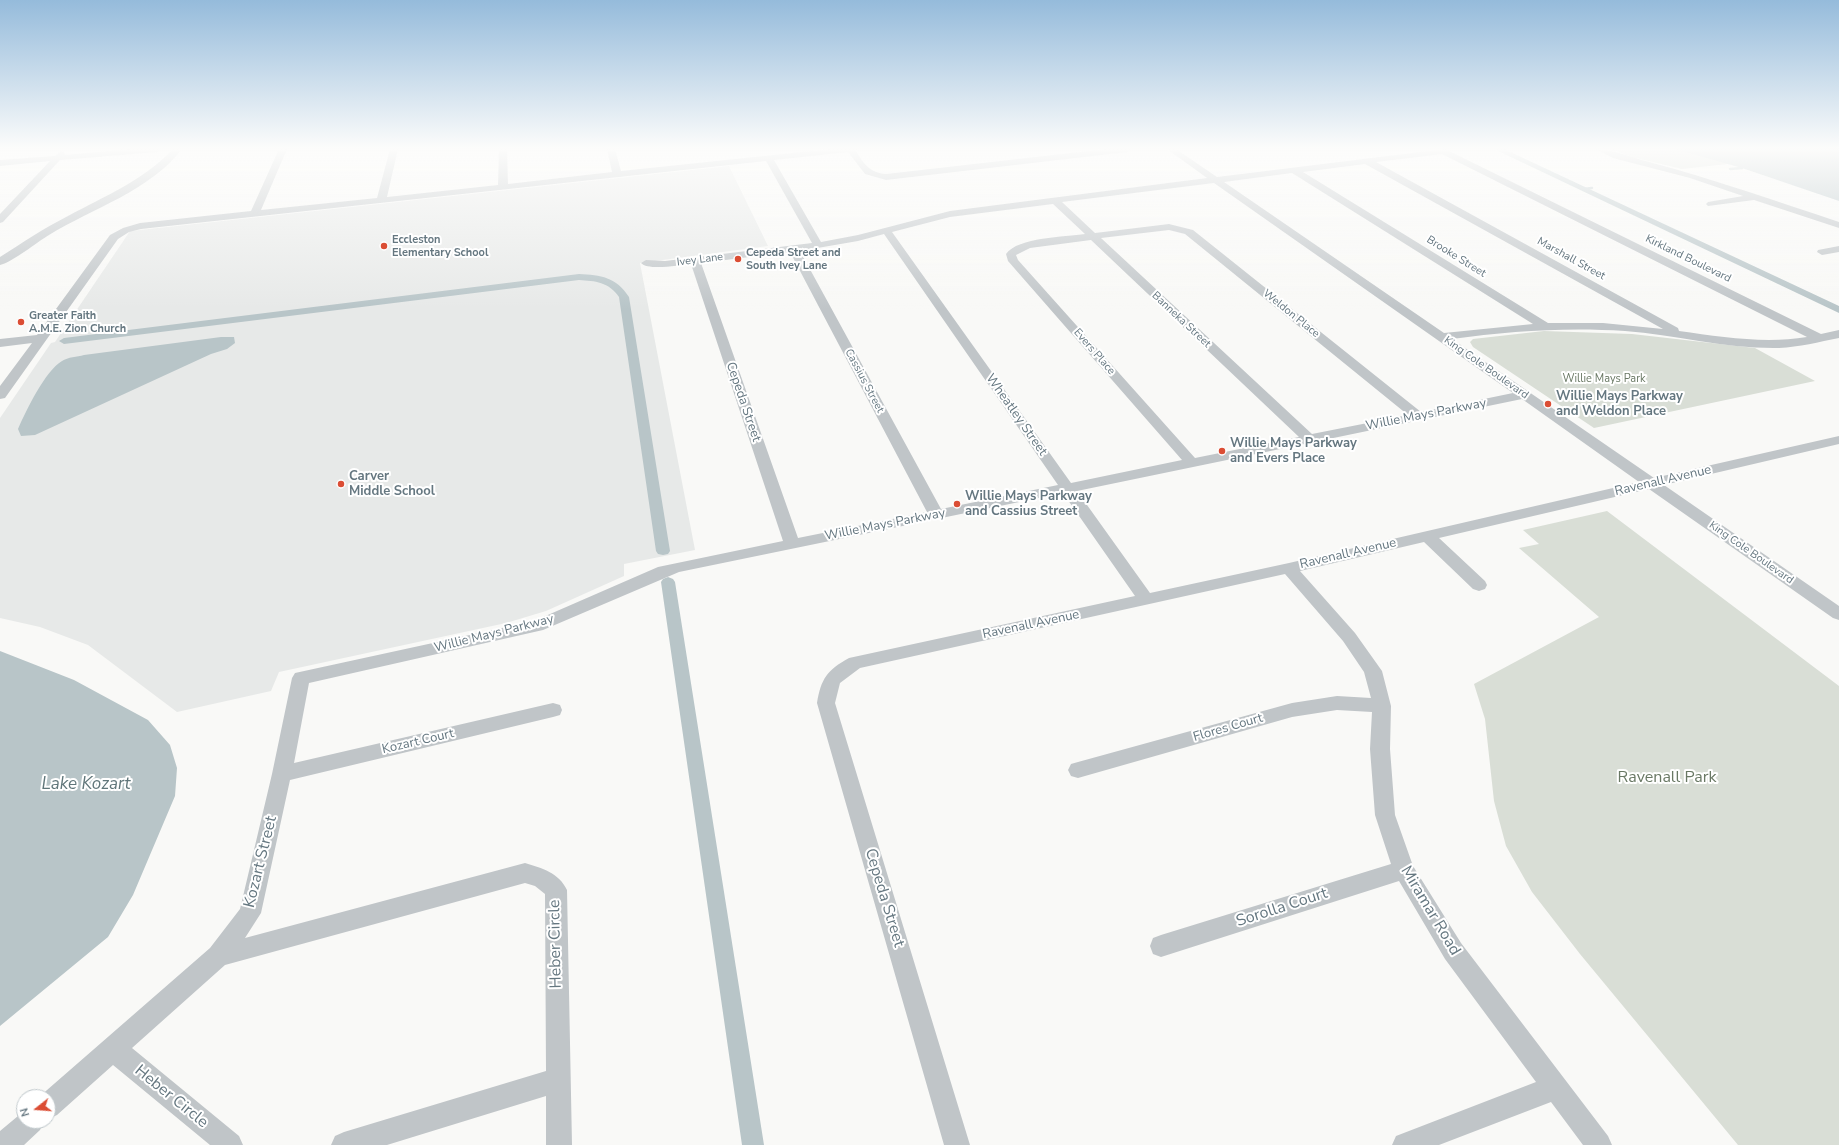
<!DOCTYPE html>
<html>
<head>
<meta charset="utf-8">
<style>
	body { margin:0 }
	#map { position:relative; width:1839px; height:1145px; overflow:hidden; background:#f9f9f7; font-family:"Nunito Sans",sans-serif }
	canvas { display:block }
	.north { position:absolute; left:16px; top:1089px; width:40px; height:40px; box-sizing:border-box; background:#fff; border:1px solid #c1c9cc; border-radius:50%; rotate:253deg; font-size:11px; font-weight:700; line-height:16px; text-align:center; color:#657780 }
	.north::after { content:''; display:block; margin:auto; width:14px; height:18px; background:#db4d34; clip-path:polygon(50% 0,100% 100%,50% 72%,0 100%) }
</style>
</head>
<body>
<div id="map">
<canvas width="1839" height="1145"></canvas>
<div class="north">N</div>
</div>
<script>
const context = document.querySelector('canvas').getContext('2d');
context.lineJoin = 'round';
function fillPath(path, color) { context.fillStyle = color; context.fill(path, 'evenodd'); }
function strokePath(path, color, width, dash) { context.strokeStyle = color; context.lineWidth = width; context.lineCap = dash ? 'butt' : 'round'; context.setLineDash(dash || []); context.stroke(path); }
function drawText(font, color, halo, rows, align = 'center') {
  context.font = font + ' "Nunito Sans",sans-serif'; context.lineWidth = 4; context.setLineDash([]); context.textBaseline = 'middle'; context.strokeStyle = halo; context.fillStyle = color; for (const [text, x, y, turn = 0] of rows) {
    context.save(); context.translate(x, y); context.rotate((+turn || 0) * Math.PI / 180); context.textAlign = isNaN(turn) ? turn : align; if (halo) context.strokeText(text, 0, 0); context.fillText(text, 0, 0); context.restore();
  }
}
fillPath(new Path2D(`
	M729 166 768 246 640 263 695 550 624 564V576L546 611 506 623 279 672 271 691 177 712 88 645 40 627 0 618V418L51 343 55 342 130 231Z`), '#e7e9e8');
fillPath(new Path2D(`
	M1611 149H1702L1737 163 1682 169 1632 157Z
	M1544 331 1632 334 1755 348 1815 381 1594 428 1473 347 1470 342 1473 339Z
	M1607 511 1839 686V1145H1738L1580 954 1532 892 1506 846 1494 801 1485 719 1474 684 1599 617 1519 548 1539 544 1523 530Z`), '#d9ded6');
fillPath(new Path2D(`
	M1675 149H1839V201L1742 168Z
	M221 337H234L235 343 227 349 211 354 35 435 21 436 18 429C26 411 45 371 62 361 68 357 77 357 84 355Z
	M0 651 74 680 148 720 170 745 177 768 175 796 133 895 108 937 0 1026Z`), '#b8c5c8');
strokePath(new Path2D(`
	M1730 169 1742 168
	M1583 189 1592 188`), '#b8c5c8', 2.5);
fillPath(new Path2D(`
	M1494 149H1504L1839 306V313Z
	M579 274C601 275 616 277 629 297L670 551 668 554 663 555 658 554 656 551 619 297C609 282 595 281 579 280L64 344 59 341 64 338Z
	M668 577 673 579 675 582 764 1145H742L661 582 663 579Z`), '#b8c5c8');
fillPath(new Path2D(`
	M130 149H161L157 152 60 160 3 222 0 223V214L50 161 0 166V160L55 156 61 151 64 152 65 155Z
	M173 149H182C150 191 93 208 49 235 37 242 13 262 0 265V257C22 243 44 228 68 216 105 196 144 180 173 149Z
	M279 149H287L261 210 377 198 390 149H398L387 197 498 185 499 149H507L508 184 612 172 607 149H615L621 171 831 149H857L856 151C864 164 870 173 886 174L1106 149H1131L1127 152 886 180 865 174 848 152 774 160 821 242 858 235 950 211 1207 178 1167 149H1176L1217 177 1445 149 1821 334 1839 330V338C1819 342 1799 347 1779 348 1727 349 1676 335 1625 331 1567 327 1510 331 1452 339L1654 478 1839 436V444L1664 485 1839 606V620L1833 618 1649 489 1439 538 1485 581 1487 585 1485 589 1479 591 1473 589 1424 542 1300 571 1355 633 1382 671 1391 706 1390 749 1395 815 1413 866 1461 943 1608 1136 1612 1145H1583L1551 1102 1439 1145H1392L1396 1136 1536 1082 1445 959 1399 881 1161 957 1153 954 1150 946 1153 938 1161 935 1391 864 1375 815 1370 749 1372 712 1337 710 1292 717 1078 778 1071 776 1068 770 1071 764 1078 762 1292 703 1337 696 1371 698 1364 672 1343 641 1285 574 860 668 840 683 835 703 970 1145H944L817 703C821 679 827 670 849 658L1135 596 1063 493 679 572 543 630 309 683 294 763 553 703 560 705 562 710 560 715 553 717 290 780 261 913 245 938 525 863C542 868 559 873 567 890L572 1145H546V1096L387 1145H331L335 1136 344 1132 546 1071 545 894 535 886 525 883 225 965 132 1048 239 1136 243 1145H210L113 1065 57 1115 48 1119V1097H39L210 948 240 909 272 774 292 678 295 673 534 621 658 567 783 541 691 264C680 265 648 271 641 263L646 260 665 261 812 243 766 161 141 229 129 232 118 239 5 398 0 399V386L32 343 0 347V339L37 335 110 235 123 228 140 223 251 211ZM1442 154 1807 337C1765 344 1722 337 1679 331L1678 328 1376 162ZM1365 164 1663 329 1603 323H1548L1303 172ZM1292 173 1533 324 1444 333 1224 182ZM1214 183 1513 393 1421 412 1193 230 1169 224 1095 233 1062 202ZM1053 204 1085 234C1065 237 1018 237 1006 254L1008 261 1182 460 1071 483 892 232 950 217ZM1169 230 1185 234 1408 415 1312 434 1101 238ZM884 234 1058 485 941 509 800 251 858 241ZM1091 240 1299 437 1195 458 1018 260 1016 255 1030 248ZM790 252 927 512 798 538 701 263ZM1522 399 1639 482 1289 563 1150 593 1077 491Z
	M1596 149C1612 149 1633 158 1649 162 1713 179 1776 201 1839 222V228L1754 200 1708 206 1706 204 1708 202 1743 196 1690 178 1613 158Z
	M1839 246V252L1822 255 1817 252 1818 250Z
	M24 1111V1121H44L40 1130 24 1145H0V1131Z`), '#c0c5c8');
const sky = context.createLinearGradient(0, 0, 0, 309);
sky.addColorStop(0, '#95bbdb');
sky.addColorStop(0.48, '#fcfcfb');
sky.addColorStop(1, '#fcfcfb00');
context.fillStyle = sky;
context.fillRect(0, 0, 1839, 309);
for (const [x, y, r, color] of [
	[384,246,4,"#db4d34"],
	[738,259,4,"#db4d34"],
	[21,322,4,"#db4d34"],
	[1548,404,4,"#db4d34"],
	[1222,451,4,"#db4d34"],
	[341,484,4,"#db4d34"],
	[957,504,4,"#db4d34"]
]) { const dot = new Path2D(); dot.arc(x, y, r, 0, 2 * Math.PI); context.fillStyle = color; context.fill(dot); strokePath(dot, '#fff', 1.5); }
drawText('bold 11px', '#657780', '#fff', [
	["Eccleston",392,240],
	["Elementary School",392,253],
	["Cepeda Street and",746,253],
	["South Ivey Lane",746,266],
	["Greater Faith",29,316],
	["A.M.E. Zion Church",29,329]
], 'left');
drawText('11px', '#657780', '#fff', [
	["Brooke Street",1456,257,32],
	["Marshall Street",1571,259,29],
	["Kirkland Boulevard",1688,259,26],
	["Ivey Lane",700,260,-7],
	["Weldon Place",1291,314,39],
	["Banneka Street",1181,320,43],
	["Evers Place",1094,352,49],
	["King Cole Boulevard",1486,368,35],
	["Cassius Street",864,381,62],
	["King Cole Boulevard",1751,553,35]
]);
drawText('11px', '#697864', '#fff', [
	["Willie Mays Park",1604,379]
]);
drawText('bold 13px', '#657780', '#fff', [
	["Willie Mays Parkway",1556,397],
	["and Weldon Place",1556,412],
	["Willie Mays Parkway",1230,444],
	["and Evers Place",1230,459],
	["Carver",349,477],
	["Middle School",349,492],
	["Willie Mays Parkway",965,497],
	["and Cassius Street",965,512]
], 'left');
drawText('13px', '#657780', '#fff', [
	["Cepeda Street",743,402,71],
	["Wheatley Street",1016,415,55],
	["Willie Mays Parkway",1426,415,-11],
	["Ravenall Avenue",1663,481,-13],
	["Willie Mays Parkway",885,525,-11],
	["Ravenall Avenue",1348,554,-13],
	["Ravenall Avenue",1031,625,-12],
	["Willie Mays Parkway",494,634,-14],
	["Flores Court",1228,728,-16],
	["Kozart Court",418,742,-13]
]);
drawText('16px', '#697864', '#fff', [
	["Ravenall Park",1667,778]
]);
drawText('16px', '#657780', '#fff', [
	["Kozart Street",261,862,-76],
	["Cepeda Street",884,898,73],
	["Sorolla Court",1282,908,-18],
	["Miramar Road",1430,911,59],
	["Heber Circle",556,944,-91],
	["Heber Circle",171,1097,39]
]);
drawText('italic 17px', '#60767a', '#fff', [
	["Lake Kozart",86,785]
]);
</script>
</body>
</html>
